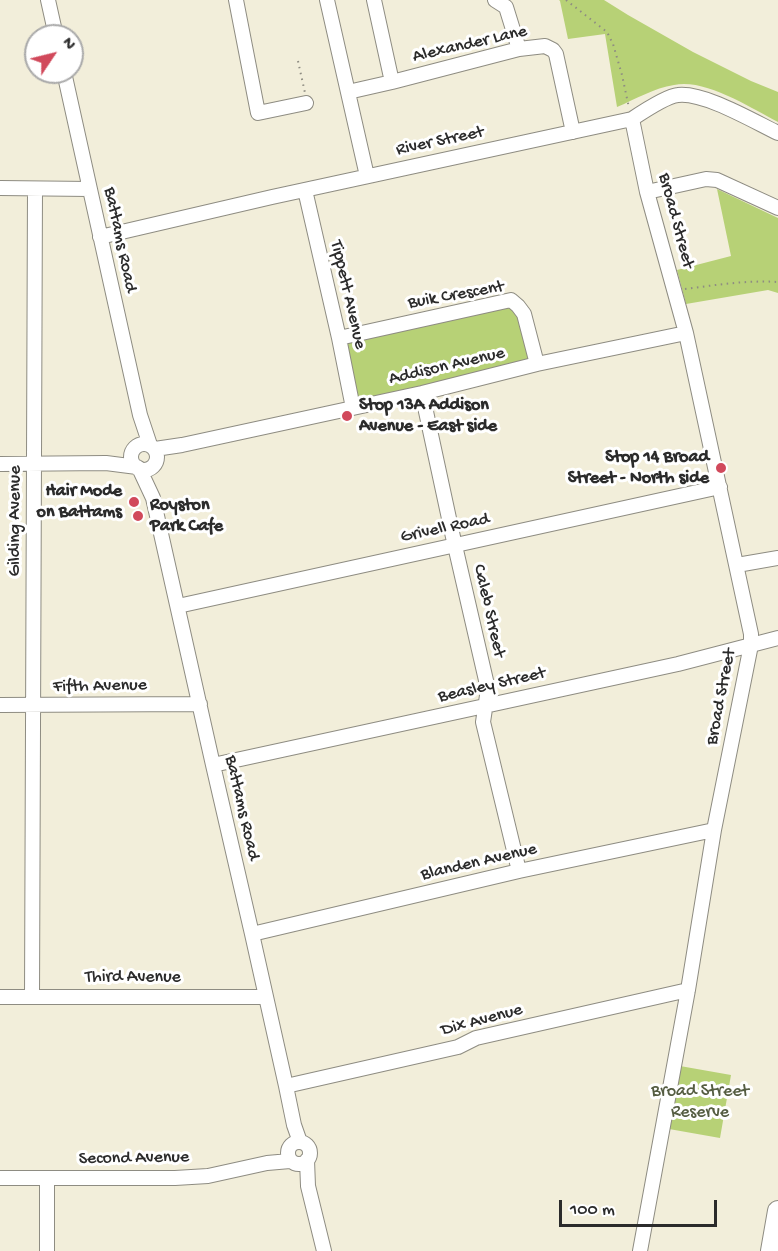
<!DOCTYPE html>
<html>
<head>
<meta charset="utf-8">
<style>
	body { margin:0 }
	#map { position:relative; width:778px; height:1251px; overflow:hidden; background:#f2eeda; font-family:"Gochi Hand",sans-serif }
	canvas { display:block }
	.north { position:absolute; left:24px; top:24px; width:60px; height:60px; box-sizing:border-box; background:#fff; border:2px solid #aaa; border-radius:50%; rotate:55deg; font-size:16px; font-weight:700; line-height:24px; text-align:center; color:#2b2b2b }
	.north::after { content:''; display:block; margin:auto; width:21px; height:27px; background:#d1495b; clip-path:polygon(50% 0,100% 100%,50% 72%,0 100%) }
	.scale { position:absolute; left:559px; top:1200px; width:158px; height:27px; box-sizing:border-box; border:3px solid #2b2b2b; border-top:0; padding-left:8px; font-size:18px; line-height:21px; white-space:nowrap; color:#2b2b2b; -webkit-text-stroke:4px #fff; paint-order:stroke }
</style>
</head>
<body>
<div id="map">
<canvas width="778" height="1251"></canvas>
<div class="north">N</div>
<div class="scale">100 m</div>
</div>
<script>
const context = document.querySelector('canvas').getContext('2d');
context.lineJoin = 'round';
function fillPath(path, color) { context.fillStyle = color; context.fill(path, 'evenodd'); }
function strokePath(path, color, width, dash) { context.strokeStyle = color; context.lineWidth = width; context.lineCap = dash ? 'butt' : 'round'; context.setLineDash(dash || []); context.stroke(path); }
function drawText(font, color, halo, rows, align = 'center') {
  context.font = font + ' "Gochi Hand",sans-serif'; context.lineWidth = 6; context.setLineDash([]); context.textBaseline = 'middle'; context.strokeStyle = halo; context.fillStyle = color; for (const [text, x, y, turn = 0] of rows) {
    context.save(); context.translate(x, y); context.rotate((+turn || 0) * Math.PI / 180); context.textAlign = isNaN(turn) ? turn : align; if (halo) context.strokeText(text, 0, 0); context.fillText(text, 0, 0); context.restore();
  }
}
fillPath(new Path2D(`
	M559 0H604L628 15 693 52 751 81 778 92V122C751 108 705 78 674 85 654 88 636 99 617 107L605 34 568 39 560 1Z
	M717 189 778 218V293L768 290 686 304 677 270 731 256Z
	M511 300 537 364 353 408 339 338Z
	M680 1066 731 1075 720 1138 669 1129Z`), '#b7d176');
const minor = new Path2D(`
	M48 0 56 36
	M236 0 258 113 306 103
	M327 0 367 176
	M374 0 392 82
	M495 0 506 7 519 49
	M64 72 140 415 150 445
	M348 92 392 82 519 49 545 46 553 50 556 54 573 132
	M632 119 647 192 686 333 751 634V645L714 830 688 990 640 1251
	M0 188 90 189
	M305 190 339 338 353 408
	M647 192 706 179 717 180 778 208
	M100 237 272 197 632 119C641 113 667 96 678 95 704 92 753 121 778 133
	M339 338 511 300 518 306 524 314 537 364
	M422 393 453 537 488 689 483 722 519 871
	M131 457a13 13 0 1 1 26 0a13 13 0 1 1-26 0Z
	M155 449 182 445 422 393 537 364 686 333
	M0 464 106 463 137 467
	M139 468 153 498 213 765 252 934 286 1086 294 1125 300 1142
	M737 565 778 558
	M178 606 720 487
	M0 705 200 704
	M213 765 678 664 778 638
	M252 934 519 871 714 830
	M32 996 35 189
	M0 997H266
	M286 1086 458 1047 476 1038 688 990
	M288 1153a11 11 0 1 1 22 0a11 11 0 1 1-22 0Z
	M307 1160 308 1186 324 1251
	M0 1178H175L208 1176 267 1163 290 1161
	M47 1178V1251`);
const highway = new Path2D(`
	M771 1251 778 1211`);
strokePath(minor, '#8e8c82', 16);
strokePath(highway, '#8e8c82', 22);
strokePath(new Path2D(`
	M566 0 607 32 613 44 622 75 629 108
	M298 61 305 93
	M685 289C716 285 747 280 778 282`), '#8e8c82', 2, [1.5, 4.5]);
strokePath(minor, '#fff', 14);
strokePath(highway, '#fff', 20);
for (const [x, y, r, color] of [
	[347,416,6,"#d1495b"],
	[721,468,6,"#d1495b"],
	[134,502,6,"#d1495b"],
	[138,516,6,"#d1495b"]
]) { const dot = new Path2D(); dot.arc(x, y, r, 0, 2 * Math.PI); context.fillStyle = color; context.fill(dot); strokePath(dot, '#fff', 2); }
drawText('18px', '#2b2b2b', '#fff', [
	["Alexander Lane",470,45,-13],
	["River Street",440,142,-12],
	["Broad Street",675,221,75],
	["Battams Road",119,240,78],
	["Tippett Avenue",347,295,77],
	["Buik Crescent",456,296,-10],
	["Addison Avenue",447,367,-13],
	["Gilding Avenue",16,521,-90],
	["Grivell Road",445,529,-12],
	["Caleb Street",488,611,77],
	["Beasley Street",492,686,-13],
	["Fifth Avenue",100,687,-1],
	["Broad Street",722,697,-79],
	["Battams Road",241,808,77],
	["Blanden Avenue",479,863,-13],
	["Third Avenue",133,978],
	["Dix Avenue",482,1021,-15],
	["Second Avenue",134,1159,-1]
]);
drawText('bold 18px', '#2b2b2b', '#fff', [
	["Stop 13A Addison",359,406],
	["Avenue - East side",359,427],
	["Stop 14 Broad",709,458,"right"],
	["Street - North side",709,479,"right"],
	["Hair Mode",122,492,"right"],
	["on Battams",122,513,"right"],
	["Royston",150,506],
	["Park Cafe",150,527]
], 'left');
drawText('18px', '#555d42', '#fff', [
	["Broad Street",700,1092],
	["Reserve",700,1113]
]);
</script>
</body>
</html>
